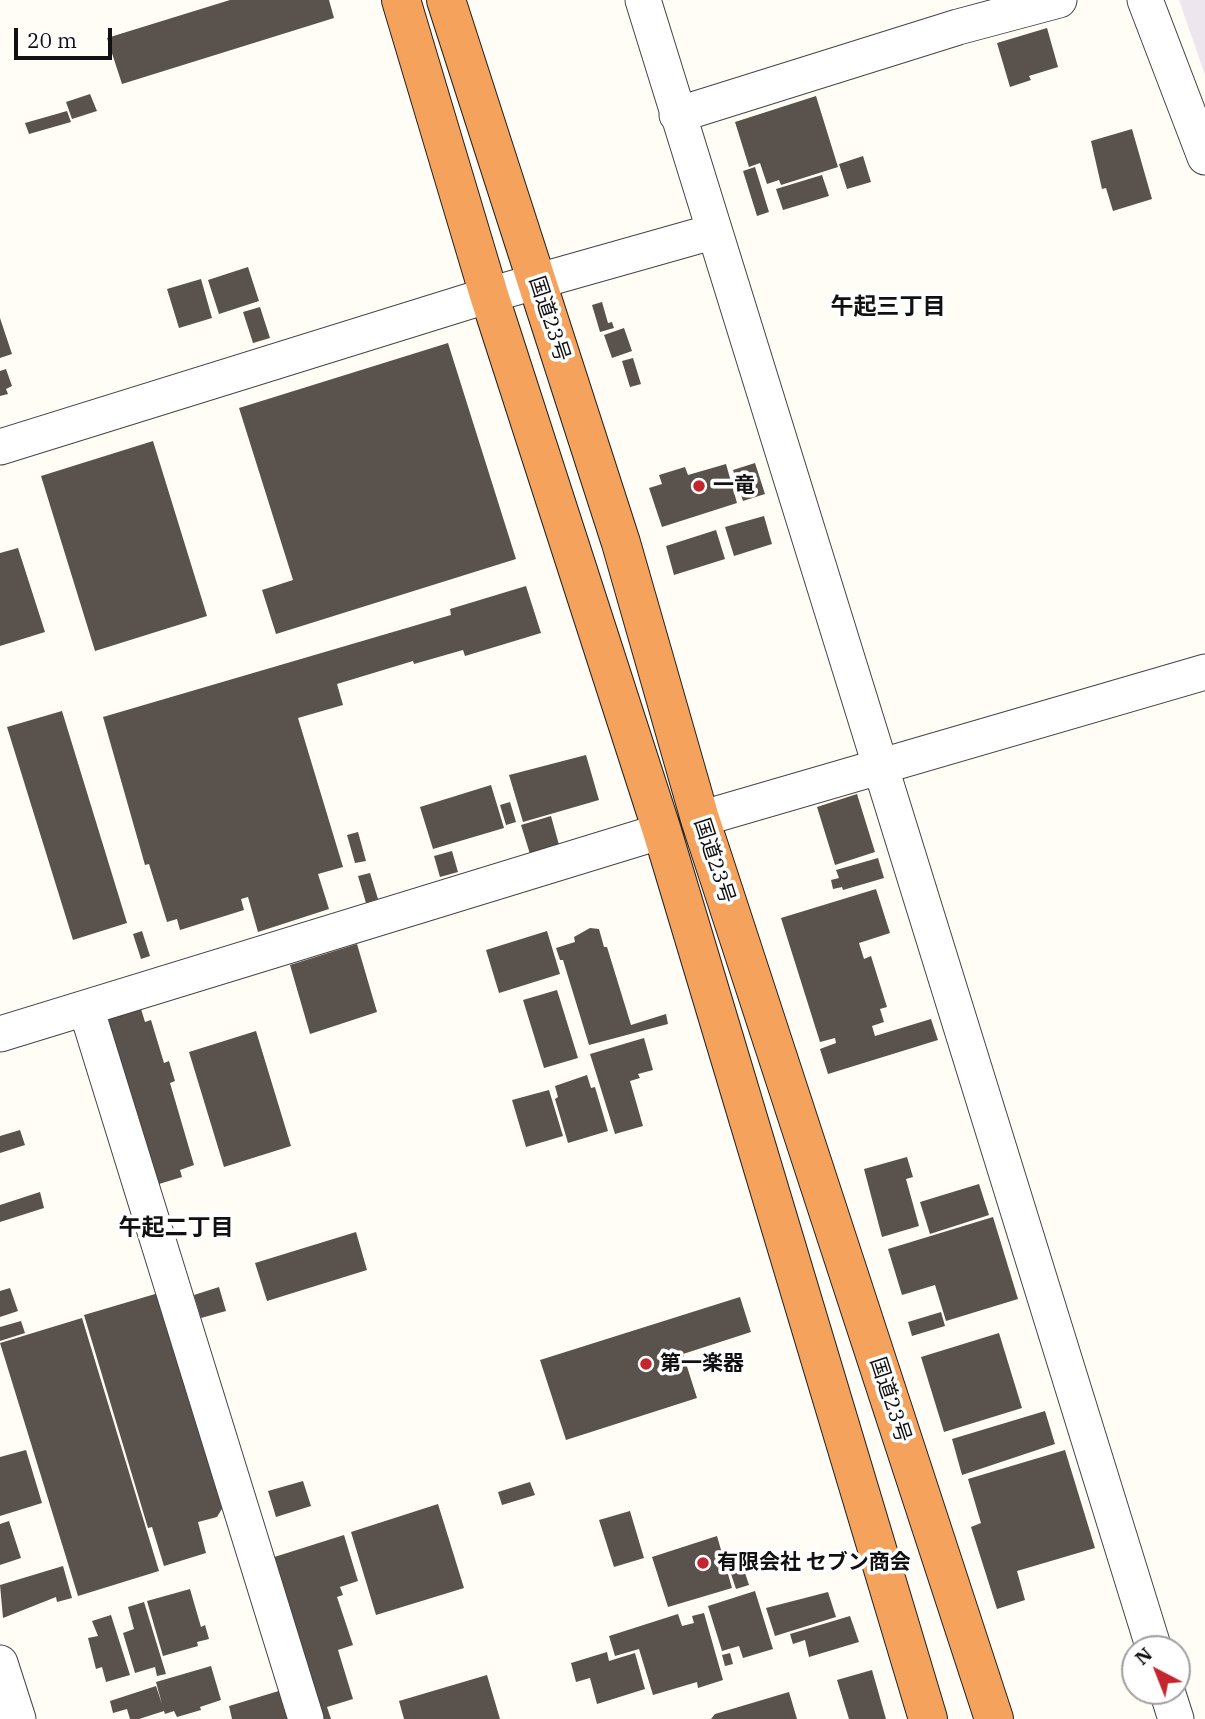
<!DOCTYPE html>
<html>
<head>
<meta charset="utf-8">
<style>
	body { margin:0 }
	#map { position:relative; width:1205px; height:1719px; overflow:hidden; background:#fffdf5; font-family:"IBM Plex Serif",serif }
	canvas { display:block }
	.north { position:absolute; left:1121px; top:1635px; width:70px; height:70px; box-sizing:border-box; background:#fff; border:2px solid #a0a0a0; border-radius:50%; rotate:318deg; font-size:19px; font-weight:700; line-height:28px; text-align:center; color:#111 }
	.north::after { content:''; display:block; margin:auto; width:24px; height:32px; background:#c4262e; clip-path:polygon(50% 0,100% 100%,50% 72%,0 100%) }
	.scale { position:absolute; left:14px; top:28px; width:98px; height:32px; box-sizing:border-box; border:4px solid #111; border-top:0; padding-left:9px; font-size:21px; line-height:24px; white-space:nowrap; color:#111; -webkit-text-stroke:5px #fff; paint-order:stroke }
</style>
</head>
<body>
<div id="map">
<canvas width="1205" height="1719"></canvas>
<div class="north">N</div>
<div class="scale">20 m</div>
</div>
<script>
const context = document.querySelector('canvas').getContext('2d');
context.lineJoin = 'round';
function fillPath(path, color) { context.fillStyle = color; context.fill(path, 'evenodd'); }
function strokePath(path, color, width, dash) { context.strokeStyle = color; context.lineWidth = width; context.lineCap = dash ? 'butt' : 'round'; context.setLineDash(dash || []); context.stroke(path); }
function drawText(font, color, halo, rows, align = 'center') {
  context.font = font + ' "IBM Plex Serif","Noto Sans JP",serif'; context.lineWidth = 7; context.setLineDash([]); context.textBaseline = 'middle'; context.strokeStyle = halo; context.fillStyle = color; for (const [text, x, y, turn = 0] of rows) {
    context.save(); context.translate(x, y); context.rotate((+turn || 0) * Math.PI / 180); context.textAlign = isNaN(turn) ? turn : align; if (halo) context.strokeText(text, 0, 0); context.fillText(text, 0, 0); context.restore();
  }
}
fillPath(new Path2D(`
	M1179 0H1205V75Z`), '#eee6ef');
fillPath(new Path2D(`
	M230 0H329L334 18 122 84 107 38Z
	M1047 28 1058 67 1029 76 1031 80 1010 87 997 43Z
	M90 94 97 111 72 119 66 102Z
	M816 96 838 167 781 185 779 180 767 184 760 163 749 167 735 122Z
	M67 111 71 122 29 134 25 123Z
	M1132 129 1152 199 1113 211 1106 188 1102 189 1091 141Z
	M863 156 871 182 847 189 839 164Z
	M755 167 769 212 757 216 743 171Z
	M822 175 829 196 783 210 776 189Z
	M248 267 259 301 219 314 208 280Z
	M201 279 212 318 179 328 167 289Z
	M602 302 608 323 612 322 614 328 600 332 592 305Z
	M260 307 270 338 253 343 243 312Z
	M0 318 12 354 0 358Z
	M624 328 632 351 612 358 604 335Z
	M448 343 516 559 276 634 262 590 293 580 239 408Z
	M633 358 641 384 630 387 622 361Z
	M6 369 12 386 6 389 8 394 0 396V371Z
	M153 441 207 616 95 651 41 476Z
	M755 463 765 494 743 501 733 470Z
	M726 464 737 503 662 527 649 488 662 484 659 475 685 467 688 475Z
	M764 516 772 544 734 556 725 527Z
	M716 530 725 559 674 575 666 546Z
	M18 548 45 632 0 646V553Z
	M526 586 541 633 465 656 463 650 414 664 413 661 337 684 343 705 298 718 343 867 318 874 329 909 258 932 248 897 241 899 244 910 180 930 177 919 167 922 149 864 145 865 103 717 451 615 450 609Z
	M62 711 127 923 73 940 7 727Z
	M586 755 599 800 523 822 509 775Z
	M491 785 504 828 433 849 420 807Z
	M857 794 875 852 835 865 817 807Z
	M510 802 516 822 506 825 500 805Z
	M551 816 559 845 530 854 521 825Z
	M358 832 366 861 355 863 347 835Z
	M452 851 458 872 440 877 434 856Z
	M878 858 884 878 843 890 842 887 833 889 831 880 839 878 836 870Z
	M370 873 378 899 366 903 358 876Z
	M876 889 890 933 859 943 864 959 871 956 887 1007 880 1009 884 1022 872 1026 875 1036 931 1019 938 1040 828 1074 820 1049 836 1043 835 1038 820 1042 781 918Z
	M590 928 599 929 604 947H607L631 1025 666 1014 668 1024 589 1045 563 960H560L556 948 575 942 574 937Z
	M142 931 150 956 141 959 133 934Z
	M547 931 560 974 499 993 486 950Z
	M357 944 377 1012 310 1034 290 965Z
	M557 990 578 1058 544 1068 523 1000Z
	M141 1009 145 1022 151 1020 164 1063 169 1061 175 1081 170 1083 194 1165 180 1170 182 1177 159 1184 157 1176 152 1178 104 1020Z
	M256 1031 291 1146 224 1167 189 1052Z
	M644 1038 653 1070 638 1074 640 1078 630 1081 643 1126 615 1134 590 1054Z
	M587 1075 591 1088 595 1087 608 1131 568 1143 555 1099 558 1097 555 1086Z
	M549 1090 563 1136 526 1147 512 1100Z
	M20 1130 25 1145 0 1153V1136Z
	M907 1157 913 1177 906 1179 919 1226 882 1237 864 1169Z
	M979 1184 989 1215 930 1234 920 1202Z
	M40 1192 44 1208 0 1222V1205Z
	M993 1217 1018 1299 946 1321 935 1285 902 1295 888 1249Z
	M356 1232 367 1270 267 1301 255 1263Z
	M219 1287 226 1311 201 1318 194 1295Z
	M10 1288 18 1311 0 1317V1291Z
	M162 1292 226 1502 217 1517 198 1522 206 1553 164 1566 152 1527 148 1528 84 1315Z
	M740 1297 751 1332 683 1354 697 1398 566 1440 540 1360Z
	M941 1312 945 1326 912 1336 908 1322Z
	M82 1318 159 1571 78 1596 0 1343Z
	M21 1321 25 1333 0 1341V1327Z
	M999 1333 1022 1408 944 1432 921 1357Z
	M1045 1411 1055 1444 962 1475 952 1439Z
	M26 1450 42 1503 0 1516V1457Z
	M1065 1450 1095 1548 1017 1571 1025 1600 997 1609 971 1527 981 1523 968 1479Z
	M303 1481 311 1506 276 1517 268 1491Z
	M530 1482 535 1495 502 1505 498 1492Z
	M438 1504 464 1588 376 1615 351 1532Z
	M630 1511 644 1558 614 1567 599 1520Z
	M9 1521 21 1558 0 1565V1524Z
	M344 1535 358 1581 340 1587 343 1595 337 1597 353 1645 338 1650 353 1699 327 1707 331 1719H319L268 1559Z
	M717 1536 732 1588 668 1607 652 1557Z
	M740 1558 749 1585 736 1589 727 1562Z
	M63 1566 72 1598 57 1602 56 1597 3 1618 0 1585Z
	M190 1589 201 1627 205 1625 209 1639 197 1642 198 1646 163 1656 147 1601Z
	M755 1591 773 1649 743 1658 739 1646 722 1651 708 1606Z
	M828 1592 836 1617 775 1636 766 1608Z
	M144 1602 166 1674 157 1676 155 1667 135 1673 123 1633 134 1629 128 1607Z
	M704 1613 723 1680 698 1688 697 1682 653 1695 639 1649 615 1656 609 1636 678 1614 682 1626 694 1623 692 1616Z
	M111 1615 130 1675 106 1682 102 1667 96 1669 88 1638 98 1636 92 1621Z
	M850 1616 859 1642 809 1657 805 1640 793 1644 790 1634Z
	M607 1652 609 1661 635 1653 645 1689 597 1704 590 1678 576 1682 571 1663Z
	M730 1653 733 1664 725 1666 722 1655Z
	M211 1666 221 1700 200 1707 201 1710 177 1717 174 1711 165 1714 164 1711 139 1719H130L127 1709 113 1713 110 1701 156 1686 162 1704 156 1682Z
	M872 1670 886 1719H849L837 1680Z
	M487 1675 500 1719H404L399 1701Z
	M282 1690 291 1719H232L229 1706Z
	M789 1692 797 1719H711L715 1714Z`), '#5a524d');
const minor = new Path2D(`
	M643 0 1154 1649
	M1145 0 1205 157
	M677 115 958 27 1059 0
	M0 447 489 295 712 232
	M700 819 1205 672
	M86 1008 306 1719
	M0 1034 662 831
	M0 1663 18 1719
	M1167 1691 1176 1719`);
const highway = new Path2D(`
	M401 0 489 295 662 831 928 1719
	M446 0 621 543 700 819 994 1719`);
strokePath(minor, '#444', 37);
strokePath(highway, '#222', 40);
strokePath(minor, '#fff', 35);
strokePath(highway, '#f5a25d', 38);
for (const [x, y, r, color] of [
	[699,486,7,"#c4262e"],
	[646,1364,7,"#c4262e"],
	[703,1563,7,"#c4262e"]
]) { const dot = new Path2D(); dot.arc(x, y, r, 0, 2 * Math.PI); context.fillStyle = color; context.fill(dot); strokePath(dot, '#fff', 2.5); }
drawText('21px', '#111', '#fff', [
	["国道23号",549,319,72],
	["国道23号",714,861,72],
	["国道23号",890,1400,72]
]);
drawText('bold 21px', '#111', '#fff', [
	["一竜",713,486],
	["第一楽器",660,1364],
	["有限会社 セブン商会",717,1563]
], 'left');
drawText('bold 23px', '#111', '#fff', [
	["午起三丁目",888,307],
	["午起二丁目",176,1228]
]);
</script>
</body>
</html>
